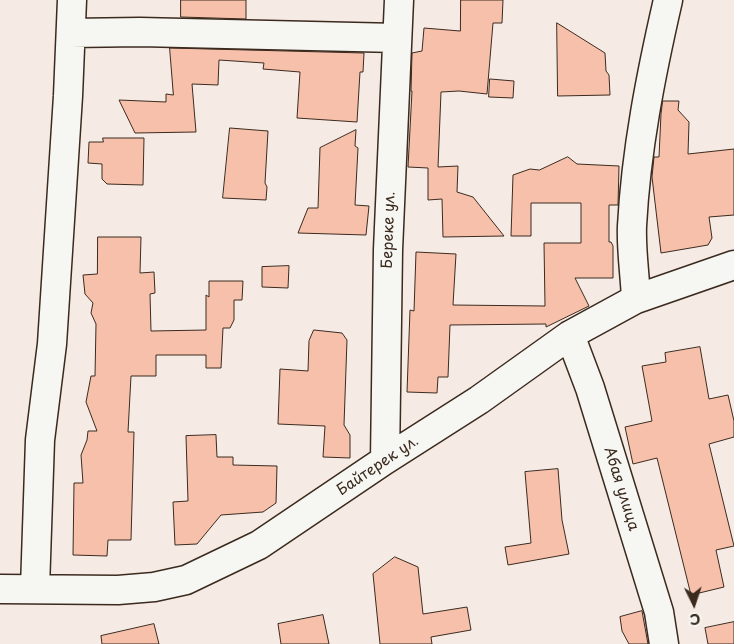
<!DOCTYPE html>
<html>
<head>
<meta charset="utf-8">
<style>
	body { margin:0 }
	#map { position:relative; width:734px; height:644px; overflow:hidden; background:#f6ebe4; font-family:"Playpen Sans",sans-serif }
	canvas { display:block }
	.north { position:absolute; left:669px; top:579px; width:50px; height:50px; -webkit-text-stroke:4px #f6f6f2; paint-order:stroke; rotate:176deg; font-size:14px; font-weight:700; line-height:20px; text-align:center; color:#3b2a1e }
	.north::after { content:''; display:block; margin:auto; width:18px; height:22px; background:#3b2a1e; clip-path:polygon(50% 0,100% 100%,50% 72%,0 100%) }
</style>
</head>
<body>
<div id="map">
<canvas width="734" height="644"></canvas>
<div class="north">С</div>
</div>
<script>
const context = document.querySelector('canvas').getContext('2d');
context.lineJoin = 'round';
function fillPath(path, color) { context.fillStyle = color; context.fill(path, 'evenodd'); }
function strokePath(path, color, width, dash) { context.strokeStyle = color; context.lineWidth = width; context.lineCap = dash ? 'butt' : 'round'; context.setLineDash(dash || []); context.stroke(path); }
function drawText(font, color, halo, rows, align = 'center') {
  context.font = font + ' "Playpen Sans",sans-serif'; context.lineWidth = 5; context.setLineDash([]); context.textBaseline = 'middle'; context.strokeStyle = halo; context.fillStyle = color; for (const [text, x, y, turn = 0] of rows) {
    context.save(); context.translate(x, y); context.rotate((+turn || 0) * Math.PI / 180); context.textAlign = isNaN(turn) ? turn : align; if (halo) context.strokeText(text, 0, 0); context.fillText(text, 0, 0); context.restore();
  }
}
const building = new Path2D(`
	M181 0H246V19L181 17Z
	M461 0H503L502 23H493L487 94 459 91 441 92 438 167 458 166 457 192 473 197 504 236 443 237 442 199 428 200V168L408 167 412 91H411L412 53 422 51 424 28 460 31Z
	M557 23 605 53 606 71 609 75 610 95 558 96Z
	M170 48 364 53 363 72H360L357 122 297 118 300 72 263 69 264 63 219 60 218 85 192 84 196 132 135 133 119 100 166 102V94L173 95Z
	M490 79 514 81 513 98 489 97Z
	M663 101H679L678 110 689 122 688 154 734 149V215L709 217 712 238 708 245 661 253 652 177 654 157H659L661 114Z
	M230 128 268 131 265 183 267 187 266 200 223 198Z
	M356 130 355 146 358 148 355 205 369 206 366 235 298 233 308 208H318L320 148Z
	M103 138H144L143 185 107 184 102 179V164L88 163 89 142H103Z
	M568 157 577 164 619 166 618 205H609V242H611L613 246V278H575L589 306 546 327V324L450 325 448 377H438L437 393 407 392 410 310 414 311 416 252 456 254 453 305 545 306 544 243H581V203H531V236H511L513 175 530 169 539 170Z
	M98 237H141L140 273 154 272 155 293 150 294 151 331 206 330V295L209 297V281H243L242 300H234V320L230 328H223L221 368H206V355H156V376H131L128 432H134L131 540H108L107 556 73 555 74 483H83L81 455 87 440 88 431H97L86 402 91 376H95L96 324 91 313 93 303 85 294 83 275 97 274Z
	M289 266 288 288 262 287V267Z
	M314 330 342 333 347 340 344 425 350 435V458L323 457 325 426 278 424 280 369 308 371 309 341Z
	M700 347 709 399 728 395 734 421V437L709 444 734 546 716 550 724 587 691 595 657 458 633 464 625 427 652 421 642 366 666 362 665 353Z
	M216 435 217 457H233V465L277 466 276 503 263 512 221 515 197 544 175 545 173 502 188 501 186 436Z
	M558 469 562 520 569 554 508 565 505 547 531 543 525 472Z
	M395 557 418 567 423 614 467 607 471 630 431 637 432 644H380L373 574Z
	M642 611 648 644H629L622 631 620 617Z
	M323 615 329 644H281L278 624Z
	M734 622V644H708L705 628Z
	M154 624 159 644H102L101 636Z`);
fillPath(building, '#f7c0ab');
strokePath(building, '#3b2a1e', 1);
const minor = new Path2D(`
	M71 33 140 32 397 38
	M636 299C635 275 631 250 632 226 636 150 651 74 668 0
	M570 335 590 388 659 612 664 644
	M385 460 388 250 399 0
	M35 588 40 440 52 344 68 96 72 0
	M0 589 118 590 154 587 186 580 259 545 385 460 479 400 570 335 636 299 734 265`);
strokePath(minor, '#3b2a1e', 31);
strokePath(minor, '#f6f6f2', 28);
drawText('15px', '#3b2a1e', '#f6f6f2', [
	["Береке ул.",389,230,-88],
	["Байтерек ул.",378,466,-34],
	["Абая улица",621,489,73]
]);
</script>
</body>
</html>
